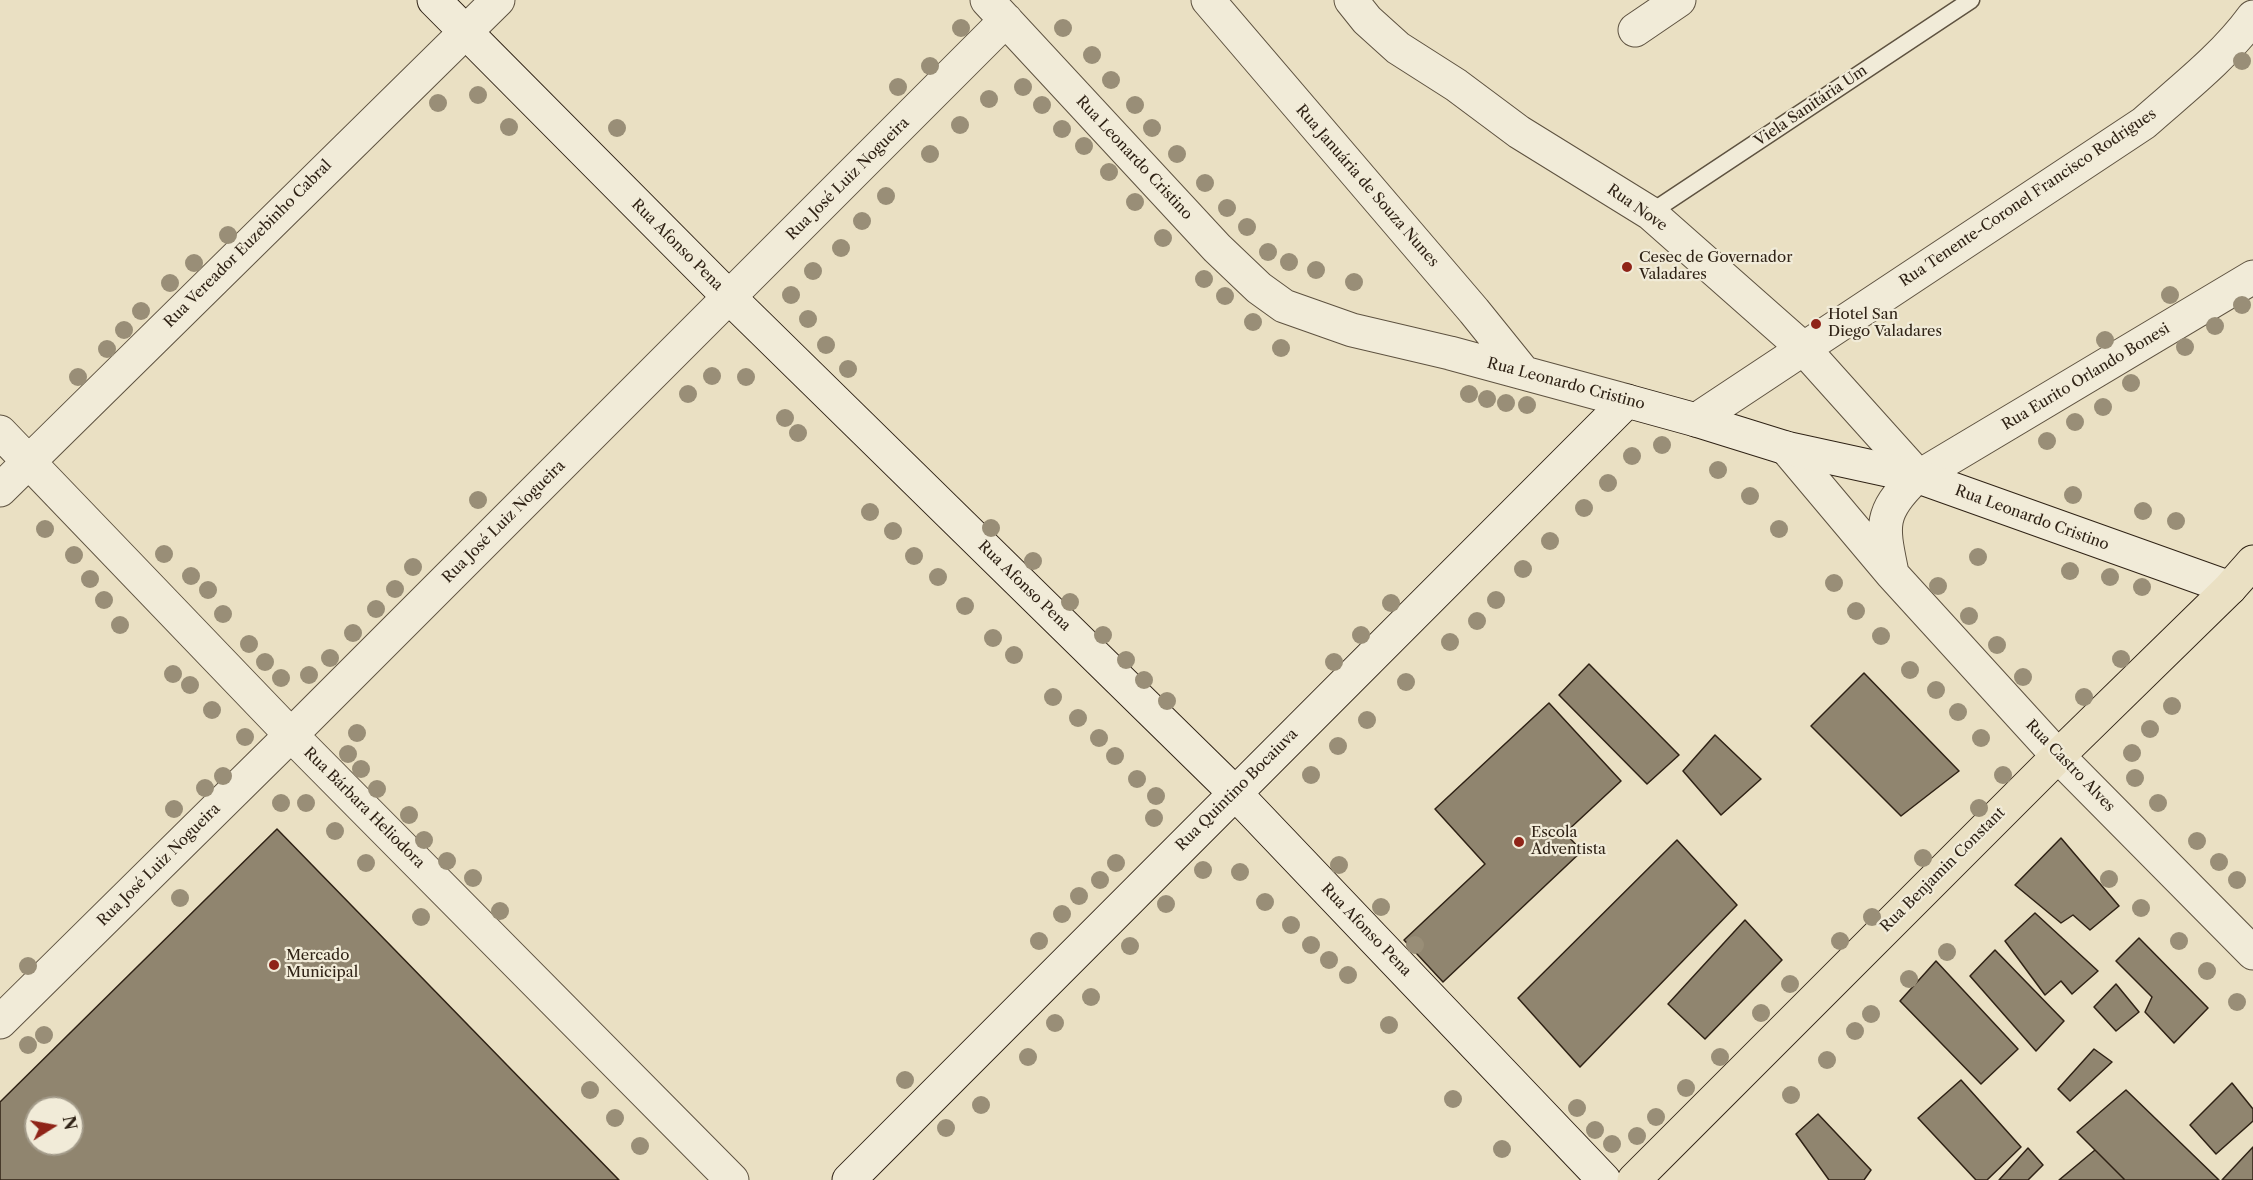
<!DOCTYPE html>
<html>
<head>
<meta charset="utf-8">
<style>
	body { margin:0 }
	#map { position:relative; width:2253px; height:1180px; overflow:hidden; background:#eae0c3; font-family:"Libre Caslon Text",serif }
	canvas { display:block }
	.north { position:absolute; left:24px; top:1096px; width:60px; height:60px; box-sizing:border-box; background:#f1ebd8; border:2px solid #a39b8a; border-radius:50%; rotate:79deg; font-size:16px; font-weight:700; line-height:24px; text-align:center; color:#2f2215 }
	.north::after { content:''; display:block; margin:auto; width:21px; height:27px; background:#8f2418; clip-path:polygon(50% 0,100% 100%,50% 72%,0 100%) }
</style>
</head>
<body>
<div id="map">
<canvas width="2253" height="1180"></canvas>
<div class="north">N</div>
</div>
<script>
const context = document.querySelector('canvas').getContext('2d');
context.lineJoin = 'round';
function fillPath(path, color) { context.fillStyle = color; context.fill(path, 'evenodd'); }
function strokePath(path, color, width, dash) { context.strokeStyle = color; context.lineWidth = width; context.lineCap = dash ? 'butt' : 'round'; context.setLineDash(dash || []); context.stroke(path); }
function drawText(font, color, halo, rows, align = 'center') {
  context.font = font + ' "Libre Caslon Text",serif'; context.lineWidth = 4.5; context.setLineDash([]); context.textBaseline = 'middle'; context.strokeStyle = halo; context.fillStyle = color; for (const [text, x, y, turn = 0] of rows) {
    context.save(); context.translate(x, y); context.rotate((+turn || 0) * Math.PI / 180); context.textAlign = isNaN(turn) ? turn : align; if (halo) context.strokeText(text, 0, 0); context.fillText(text, 0, 0); context.restore();
  }
}
const building = new Path2D(`
	M1589 664 1679 755 1647 784 1559 695Z
	M1864 673 1959 771 1901 816 1811 726Z
	M1549 703 1621 781 1565 833 1582 851 1443 982 1404 940 1485 864 1435 809Z
	M1715 735 1761 779 1721 815 1683 771Z
	M277 829 619 1180H0V1102ZM36 1108H72V1144H36Z
	M2061 838 2119 906 2090 930 2073 915 2061 923 2015 885Z
	M1677 840 1737 905 1580 1067 1518 998Z
	M2035 913 2098 971 2072 994 2061 981 2045 995 2005 941Z
	M1745 920 1782 960 1705 1039 1668 1004Z
	M2139 938 2208 1008 2174 1043 2145 1012 2152 997 2116 961Z
	M1995 950 2064 1021 2036 1051 1970 976Z
	M1936 961 2018 1049 1981 1084 1900 1001Z
	M2116 984 2139 1012 2116 1031 2094 1007Z
	M2094 1049 2112 1062 2070 1101 2058 1089Z
	M1961 1080 2021 1147 1987 1180H1976L1918 1118Z
	M2232 1083 2253 1109V1121L2216 1154 2190 1125Z
	M2126 1090 2219 1180H2125L2077 1132Z
	M1818 1114 1871 1170 1864 1180H1829L1796 1134Z
	M2253 1147V1180H2222Z
	M2028 1148 2043 1165 2028 1180H1999Z
	M2095 1150 2125 1180H2059Z`);
fillPath(building, '#90856f');
strokePath(building, '#2f2215', 1.5);
const lane = new Path2D(`
	M1650 213 1971 0`);
const street = new Path2D(`
	M987 0 1217 248 1259 288 1284 306 1352 330 1450 353 1627 401
	M1208 0 1474 311 1524 373
	M1351 0 1367 20 1398 48 1456 85 1519 132 1650 213 1804 349 1919 477
	M1635 30 1679 0
	M1696 420 2144 123C2181 90 2223 58 2253 17
	M0 432 291 735 732 1180
	M1786 448 1892 574 2058 756 2253 953
	M0 490 498 0
	M1892 573C1883 528 1878 514 1913 480L2253 277
	M0 1022 291 735 1006 20`);
const secondary = new Path2D(`
	M434 0 729 297 1234 792 1604 1180
	M849 1180 1627 401 1696 420 1786 448 1919 477 2230 588`);
const primary = new Path2D(`
	M1634 1180 2058 756 2230 588 2253 562`);
strokePath(lane, '#5e5240', 19);
strokePath(street, '#5e5240', 35);
strokePath(secondary, '#2f2215', 35);
strokePath(primary, '#2f2215', 35);
strokePath(lane, '#f1ebd8', 16);
strokePath(street, '#f1ebd8', 33);
strokePath(secondary, '#f1ebd8', 33);
strokePath(primary, '#eae0c3', 33);
context.fillStyle = '#998e77';
for (const [x, y] of [
	[961,28],
	[1063,28],
	[1092,55],
	[2242,61],
	[930,66],
	[1111,80],
	[898,87],
	[1023,87],
	[478,95],
	[989,99],
	[438,103],
	[1042,105],
	[1135,105],
	[960,125],
	[509,127],
	[617,128],
	[1152,128],
	[1062,129],
	[1084,146],
	[930,154],
	[1177,154],
	[1109,172],
	[1205,183],
	[886,196],
	[1135,202],
	[1227,208],
	[862,221],
	[1247,227],
	[228,235],
	[1163,238],
	[841,248],
	[1268,252],
	[1289,262],
	[194,263],
	[1316,270],
	[813,271],
	[1204,279],
	[1354,282],
	[170,283],
	[791,295],
	[2170,295],
	[1225,296],
	[2242,305],
	[141,311],
	[808,319],
	[1253,322],
	[2215,326],
	[124,330],
	[2105,340],
	[826,345],
	[2185,347],
	[1281,348],
	[107,349],
	[848,369],
	[712,376],
	[78,377],
	[746,377],
	[2131,383],
	[688,394],
	[1469,394],
	[1487,399],
	[1506,403],
	[1527,405],
	[2103,407],
	[785,418],
	[2075,422],
	[798,433],
	[2047,441],
	[1662,445],
	[1632,456],
	[1718,470],
	[1608,483],
	[2073,495],
	[1750,496],
	[478,500],
	[1584,508],
	[2143,511],
	[870,512],
	[2176,521],
	[991,528],
	[45,529],
	[1779,529],
	[893,531],
	[1550,541],
	[164,554],
	[74,555],
	[914,556],
	[1978,557],
	[1033,561],
	[413,567],
	[1523,569],
	[2070,571],
	[191,576],
	[938,577],
	[2110,577],
	[90,579],
	[1834,583],
	[1938,586],
	[2142,587],
	[395,589],
	[208,590],
	[104,600],
	[1496,600],
	[1070,602],
	[1391,603],
	[965,606],
	[376,609],
	[1856,611],
	[223,614],
	[1969,616],
	[1477,621],
	[120,625],
	[353,633],
	[1103,635],
	[1361,635],
	[1881,636],
	[993,638],
	[1450,642],
	[249,644],
	[1997,645],
	[1014,655],
	[330,658],
	[2121,659],
	[1126,660],
	[265,662],
	[1334,662],
	[1910,670],
	[173,674],
	[309,675],
	[2023,677],
	[281,678],
	[1144,680],
	[1406,682],
	[190,685],
	[1936,690],
	[1053,697],
	[2084,697],
	[1167,701],
	[2172,706],
	[212,710],
	[1958,712],
	[1078,718],
	[1367,720],
	[2150,729],
	[357,733],
	[245,737],
	[1099,738],
	[1981,738],
	[1338,746],
	[2132,753],
	[348,754],
	[1115,756],
	[361,769],
	[1311,775],
	[2003,775],
	[223,776],
	[2135,778],
	[1137,779],
	[205,788],
	[377,789],
	[1156,796],
	[281,803],
	[306,803],
	[2158,803],
	[1979,808],
	[174,809],
	[409,815],
	[1154,818],
	[335,831],
	[424,840],
	[2197,841],
	[1923,858],
	[447,861],
	[2219,862],
	[366,863],
	[1116,863],
	[1339,865],
	[1203,870],
	[1240,872],
	[473,878],
	[2109,879],
	[1100,880],
	[2237,880],
	[1079,896],
	[180,898],
	[1265,902],
	[1166,904],
	[1381,907],
	[2141,908],
	[500,911],
	[1062,914],
	[421,917],
	[1872,917],
	[1291,925],
	[1039,941],
	[1840,941],
	[2179,941],
	[1311,945],
	[1415,945],
	[1130,946],
	[1947,952],
	[1329,960],
	[28,966],
	[2207,971],
	[1348,975],
	[1909,979],
	[1790,984],
	[1091,997],
	[2237,1002],
	[1761,1013],
	[1871,1014],
	[1055,1023],
	[1389,1025],
	[1855,1031],
	[44,1035],
	[28,1045],
	[1028,1057],
	[1720,1057],
	[1827,1060],
	[905,1080],
	[1686,1088],
	[590,1090],
	[1791,1095],
	[1453,1099],
	[981,1105],
	[1577,1108],
	[1656,1117],
	[615,1118],
	[946,1128],
	[1595,1130],
	[1637,1136],
	[1612,1144],
	[640,1146],
	[1502,1149]
]) { context.beginPath(); context.arc(x, y, 9, 0, 2 * Math.PI); context.fill(); }
for (const [x, y, r, color] of [
	[1627,267,6,"#8f2418"],
	[1816,324,6,"#8f2418"],
	[1519,842,6,"#8f2418"],
	[274,965,6,"#8f2418"]
]) { const dot = new Path2D(); dot.arc(x, y, r, 0, 2 * Math.PI); context.fillStyle = color; context.fill(dot); strokePath(dot, '#f1ebd8', 2); }
drawText('15px', '#2f2215', '#f1ebd8', [
	["Viela Sanitária Um",1811,106,-34],
	["Rua Leonardo Cristino",1134,158,47],
	["Rua José Luiz Nogueira",848,179,-45],
	["Rua Januária de Souza Nunes",1367,186,49],
	["Rua Tenente-Coronel Francisco Rodrigues",2028,198,-34],
	["Rua Nove",1637,208,35],
	["Rua Vereador Euzebinho Cabral",248,244,-45],
	["Rua Afonso Pena",677,245,45],
	["Rua Eurito Orlando Bonesi",2086,377,-31],
	["Rua Leonardo Cristino",1566,384,15],
	["Rua Leonardo Cristino",2032,518,20],
	["Rua José Luiz Nogueira",504,522,-45],
	["Rua Afonso Pena",1024,586,44],
	["Rua Castro Alves",2070,766,46],
	["Rua Quintino Bocaiuva",1237,790,-45],
	["Rua Bárbara Heliodora",364,808,45],
	["Rua José Luiz Nogueira",159,865,-45],
	["Rua Benjamin Constant",1943,870,-45],
	["Rua Afonso Pena",1366,930,46]
]);
drawText('15px', '#2f2215', '#f1ebd8', [
	["Cesec de Governador",1639,258],
	["Valadares",1639,275],
	["Hotel San",1828,315],
	["Diego Valadares",1828,332],
	["Escola",1531,833],
	["Adventista",1531,850],
	["Mercado",286,956],
	["Municipal",286,973]
], 'left');
</script>
</body>
</html>
